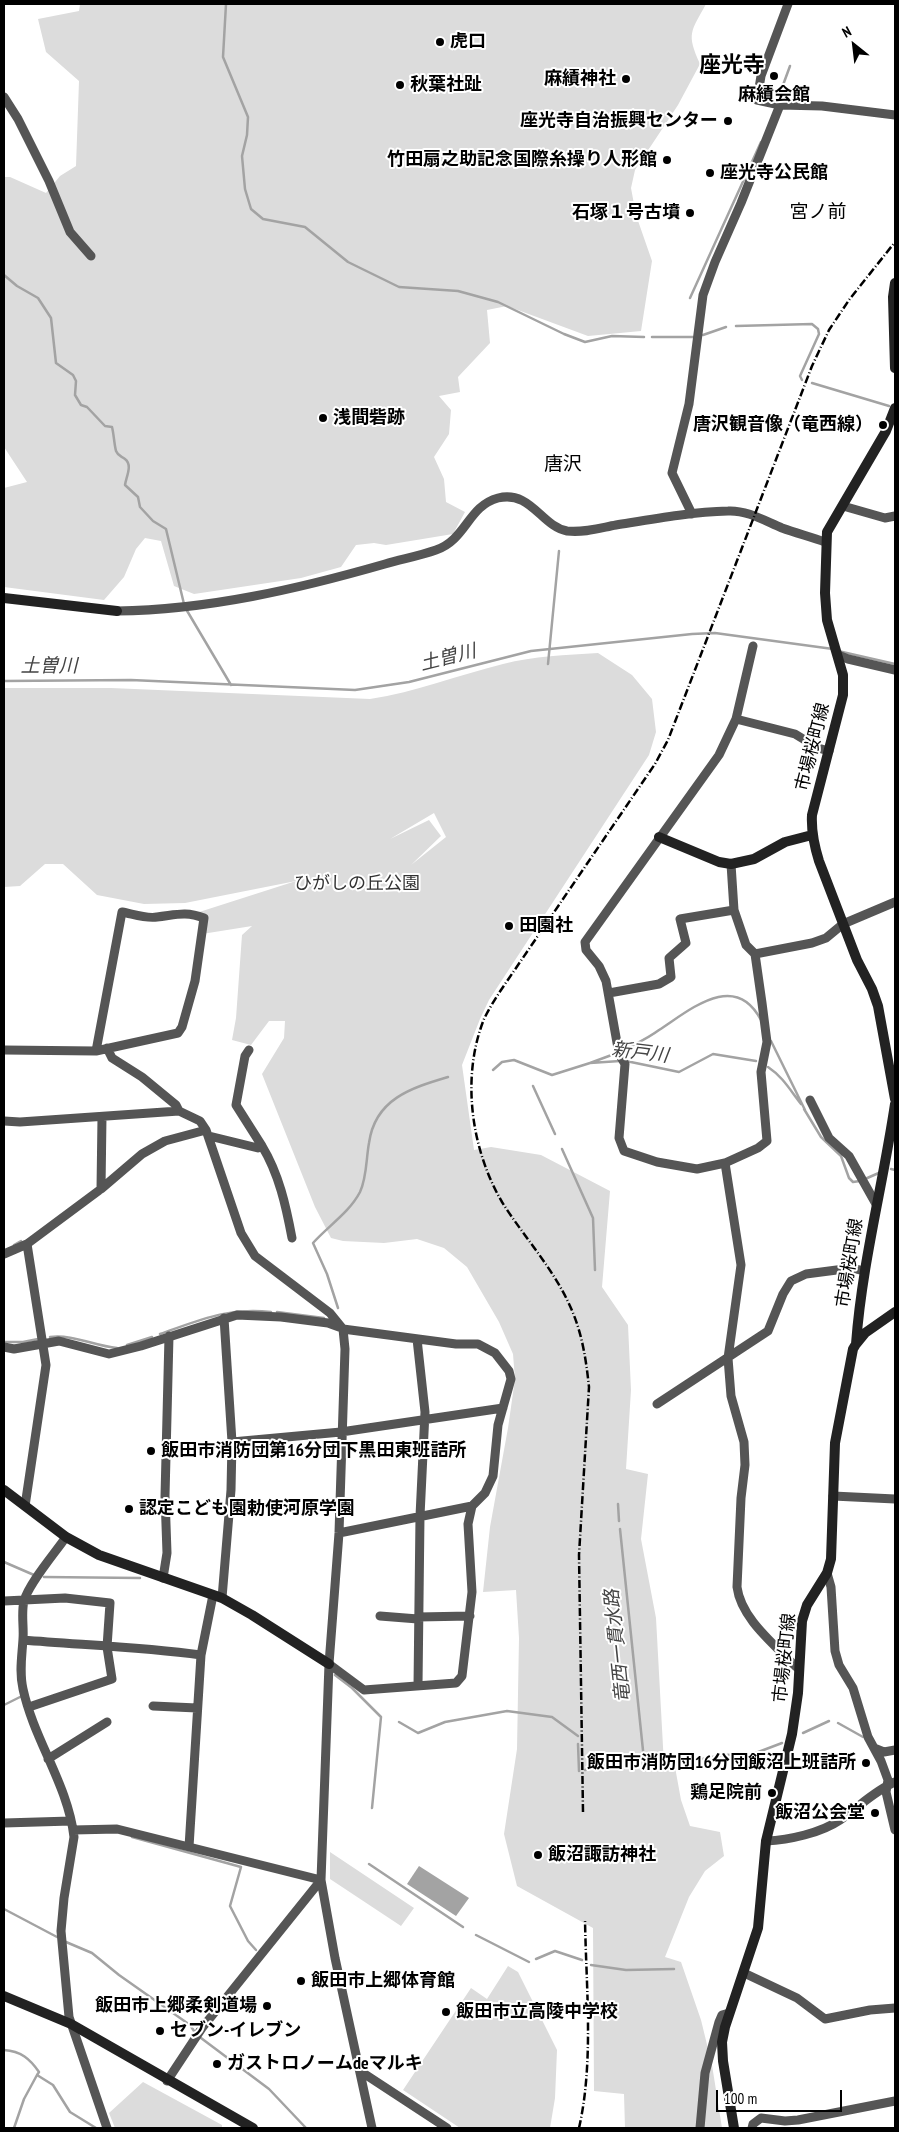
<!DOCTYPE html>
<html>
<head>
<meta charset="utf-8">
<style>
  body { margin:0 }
  #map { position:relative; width:899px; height:2132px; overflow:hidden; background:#fff; font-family:"PT Sans Narrow",sans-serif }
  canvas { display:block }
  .frame { position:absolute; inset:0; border:5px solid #000; pointer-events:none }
  .north { position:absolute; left:829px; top:20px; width:50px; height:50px; -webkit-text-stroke:4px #fff; paint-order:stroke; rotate:331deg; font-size:14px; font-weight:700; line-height:20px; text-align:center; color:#000 }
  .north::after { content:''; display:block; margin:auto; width:18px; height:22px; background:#000; clip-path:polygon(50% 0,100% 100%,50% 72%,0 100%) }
  .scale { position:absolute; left:716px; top:2090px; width:126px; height:22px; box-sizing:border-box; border:2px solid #000; border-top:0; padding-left:6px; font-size:15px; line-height:18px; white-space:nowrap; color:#000; -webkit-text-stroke:4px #fff; paint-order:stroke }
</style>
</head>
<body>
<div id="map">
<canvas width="899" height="2132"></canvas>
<div class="frame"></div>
<div class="north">N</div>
<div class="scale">100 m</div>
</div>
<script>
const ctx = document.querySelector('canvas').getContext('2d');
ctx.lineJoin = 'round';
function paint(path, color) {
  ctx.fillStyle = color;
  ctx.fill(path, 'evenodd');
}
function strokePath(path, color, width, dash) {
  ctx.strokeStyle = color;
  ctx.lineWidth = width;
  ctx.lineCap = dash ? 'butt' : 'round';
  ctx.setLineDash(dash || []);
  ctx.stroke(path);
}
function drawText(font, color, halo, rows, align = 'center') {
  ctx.font = font + ' "PT Sans Narrow","Noto Sans JP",sans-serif';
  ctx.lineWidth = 4;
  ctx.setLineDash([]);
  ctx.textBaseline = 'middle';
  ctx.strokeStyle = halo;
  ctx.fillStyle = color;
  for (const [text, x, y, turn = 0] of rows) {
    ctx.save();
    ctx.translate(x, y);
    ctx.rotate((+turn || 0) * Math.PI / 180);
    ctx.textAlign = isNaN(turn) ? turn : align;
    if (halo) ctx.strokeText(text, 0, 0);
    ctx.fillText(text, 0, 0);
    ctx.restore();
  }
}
paint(new Path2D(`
  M80,4H706C691,32 686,33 700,64L678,105L635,170L631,188L636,215L652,261L641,331L588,336L507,306L487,310L490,343L458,377L460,392L439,396L451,410L449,434L434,457L444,479L446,502L465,512L453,534L386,545L374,543L356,545L341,567L301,578L194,594L174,586L161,541L145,538L136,549L124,577L104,600L4,587V488L27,482L4,447V177H10L46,193L60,176L76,166L79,81L46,52L38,19L79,11Z
  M598,653L632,675L652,699L656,732L649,755L489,1000L480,1019L462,1065L474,1150L491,1147L541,1155L610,1191L602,1287L628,1325L631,1390L626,1469L648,1474L641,1539L656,1618L664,1765L675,1767L681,1800L690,1826L720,1832L724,1856L705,1871L689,1897L665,1957L681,1962L701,2020L712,2065L722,2128H625L624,2094L594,2091L593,1928L517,1886L504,1834L517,1749L519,1638L516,1590L483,1592L490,1527L508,1428L515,1379L513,1354L499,1322L467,1267L444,1248L417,1239L384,1243L343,1241L331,1238L315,1207L262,1074L284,1038L285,1021H269L251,1045L232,1040L236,1018L242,935L252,926L202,934L204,918L193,914L296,881L185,903L144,904L97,895L63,864H45L20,886L4,887V688H111L370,699C416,692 458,675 503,664C534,656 566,655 598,653ZM434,813L446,837L411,865L441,836L429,820L390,839Z
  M330,1852L414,1908L401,1926L330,1879Z
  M508,1966L518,1972L557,2050L555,2098L550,2128H460L403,2090L471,1988L487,1999Z
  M143,2082L222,2125V2128H115L109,2113Z`), '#dcdcdc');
paint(new Path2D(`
  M419,1866L469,1898L456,1916L407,1884Z`), '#a3a3a3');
strokePath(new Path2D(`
  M226,4L223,57L248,117L247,135L242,156L245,189L251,209L263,219L305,227L348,262L399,287L458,291L498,302L564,334L585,342L612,336L644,337
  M779,96L790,66
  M4,275L17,286L38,298L51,318L56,363L73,375L76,381L75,395L81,405L87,407L105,426L112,427C114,435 114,443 116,451C118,456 121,456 125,459C133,465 126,477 125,485L138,497L140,507L153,521L166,529L184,604
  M690,298L761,142
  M736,326L812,324L818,329L819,334L800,376L802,380
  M703,335L726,327
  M652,337H693
  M812,383L889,406
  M186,609L231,685
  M838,651L895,664
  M548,664L559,551
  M4,681L131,680L355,690L409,682L531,651L692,634L715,633L833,649
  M771,1041L805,1110
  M622,1051C635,1044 647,1039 659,1030C690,1010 735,970 761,1020
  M626,1061L679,1072L713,1054L756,1061
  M590,1063L617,1053
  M768,1067C783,1077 790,1090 801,1104
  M493,1070L502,1062L514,1060L552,1075L590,1063L620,1061
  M533,1086L555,1134
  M804,1109L821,1137L841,1156L849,1178L853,1182L860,1181
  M562,1149L593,1218L595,1270
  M891,1169L895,1170
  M865,1179L881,1172
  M14,1245L21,1241
  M338,1308L327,1274L313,1243C328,1226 349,1213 360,1192C367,1177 366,1159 369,1143C375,1099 411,1088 448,1077
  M277,1312L324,1318
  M160,1334C200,1320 228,1307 271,1312
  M50,1337C73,1334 94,1346 117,1348
  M4,1342H23L38,1339
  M127,1345L152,1337
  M618,1504L619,1521
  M620,1529L644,1760
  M4,1562L34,1575
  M44,1577L140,1578
  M335,1675L352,1688L381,1717L372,1808
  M4,1705L20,1697
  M399,1722L418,1733L445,1722L507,1711L552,1717L578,1736
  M838,1723L863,1737
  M803,1733L829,1721
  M578,1744L579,1771
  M618,1761L633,1759L665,1762
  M671,1765L723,1755L753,1754L782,1743
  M597,1767L609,1764
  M585,1770L593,1768
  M132,1837L241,1867L230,1906L248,1941L256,1950
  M369,1864L463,1927
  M4,1909L57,1937
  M476,1935L529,1962
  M66,1942L92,1953L119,1975L190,2025L194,2031
  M536,1959L555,1951L582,1960
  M591,1965L626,1970L674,1969
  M201,2038L269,2089L306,2128
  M4,2050C21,2051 30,2059 39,2072L37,2075L53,2085L70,2112L96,2128
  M14,2128L24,2099L37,2075`), '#a3a3a3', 2.5);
strokePath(new Path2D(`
  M788,4L761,76L757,100L780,105L822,106L895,115
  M4,97L18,119L49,181L70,232L91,256
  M843,506L885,518L895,516
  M692,514L672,473L689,404L703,295L715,262L741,203L780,105
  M117,611C207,610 298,589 385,564C402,559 419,556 436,550C466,540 468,506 498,498C531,490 541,526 567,531C584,533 600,528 616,525C653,519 691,512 728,511C747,510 765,521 782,528C796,533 811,537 825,542
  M838,655L848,659L895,670
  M736,719L795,734L818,748L829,751
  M731,864L734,910L746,945L755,954L762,1003L767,1042L761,1072L767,1141L758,1148L725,1163L697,1169L657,1162L624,1151L619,1138L625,1064L619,1054L606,981L599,966L586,950L585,942L719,755L736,719L753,646
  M755,954L812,943L826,938L843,924L895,902
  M609,993L659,984L671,977L669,958L686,943L680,919L734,910
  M107,1048L112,1058L142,1077L176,1105L179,1111
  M4,1050L96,1051L178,1033L182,1027L195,981L204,918C185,911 176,915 157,917C146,919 133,914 122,912L96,1051
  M810,1100L829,1138L849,1156L876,1204
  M4,1121L20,1122L179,1111L200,1121L206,1130L241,1233L255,1256L330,1313L343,1329L456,1344H478L495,1353L509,1371L511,1379L498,1425L493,1476L485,1493L472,1506L468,1524L472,1592L462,1676L456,1683L364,1690L329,1664
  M209,1136L258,1148L262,1146L236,1105L245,1056L249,1050
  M262,1146C279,1174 286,1206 292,1238
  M725,1163L741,1265L728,1358L731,1396L744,1442L745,1465L741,1498L737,1587C741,1618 773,1643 794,1665L799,1669
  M101,1189L102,1117
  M4,1254L27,1244L101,1189L142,1154L165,1141L206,1130
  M343,1329L345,1349L339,1533L329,1664L321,1880L335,1958L372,2128
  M417,1339L425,1412L420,1516L418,1686
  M4,1347L14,1349L59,1341L109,1354L141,1346L237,1315L281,1317L328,1323L339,1327
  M657,1404L768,1331L783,1294L791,1281L806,1274L852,1268L864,1271
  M232,1442L341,1432L503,1408
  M833,1496L895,1499
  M25,1506L46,1365L27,1244
  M339,1533L472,1506
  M66,1537C55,1553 29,1583 24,1601C21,1613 24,1627 23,1639C22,1656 19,1672 23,1689C34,1740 68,1785 74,1837L64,1898L61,1931L69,2017L107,2128
  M827,1573L831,1587L835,1651L839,1665L853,1688L868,1737L881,1761L888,1780L886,1792L895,1830
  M163,1578L167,1553L165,1496L169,1336
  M222,1598L231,1490L232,1442L224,1318
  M4,1601L65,1598L110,1603L107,1647L112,1679L29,1707
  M380,1616L418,1619
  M418,1617L470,1616
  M23,1640C83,1645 142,1647 201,1655
  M153,1706L197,1708
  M874,1748L884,1752L895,1750
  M48,1759L107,1722
  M4,1823L71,1821
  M73,1830L117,1829L321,1880
  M766,1841C789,1840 821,1833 840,1820C859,1807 874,1791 895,1782
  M189,1847L201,1655L213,1595
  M744,1973L797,1998L825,2019L870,2010L895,2008
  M360,2071L447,2128
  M167,2081L202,2028L321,1880
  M700,2128L705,2073L719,2022L722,2015L729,2013
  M752,2128L753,2124L761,2118L785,2121L798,2120L895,2101`), '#555', 9);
strokePath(new Path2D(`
  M895,283L893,297L895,368
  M895,408L886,431L827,532L825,593L827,620L843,675V695L812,815C811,832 814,845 819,861L857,960L872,989L878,1006L895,1099
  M4,598L117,611
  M659,837L719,862L731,864L754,859L785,842L812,835
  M856,1344L865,1333L895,1312
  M4,1490L66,1537L99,1555L222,1598L252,1615L329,1664
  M4,1996L71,2024L253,2128
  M734,2128L723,2061L722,2042L725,2027L758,1928L766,1841L792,1734L798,1693L802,1621L807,1605L827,1573L831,1559L835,1443L853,1349L856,1344C862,1263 883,1185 895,1104`), '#222', 10);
strokePath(new Path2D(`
  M583,1812L579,1555L589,1387C586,1359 582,1332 570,1306C553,1268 524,1237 502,1202C471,1149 461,1077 484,1019C489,1009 495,999 501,990L655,764L668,740L812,366L829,330L849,300L895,242
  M579,2128C594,2062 586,1987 585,1919`), '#000', 2.5, [8, 2.5, 1, 2.5]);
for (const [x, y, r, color] of [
  [440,42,5,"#000"],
  [774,76,5,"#000"],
  [626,79,5,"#000"],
  [400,85,5,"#000"],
  [728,121,5,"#000"],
  [667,160,5,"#000"],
  [710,173,5,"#000"],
  [690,213,5,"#000"],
  [323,418,5,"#000"],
  [883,425,5,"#000"],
  [509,926,5,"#000"],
  [151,1451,5,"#000"],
  [129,1509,5,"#000"],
  [866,1763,5,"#000"],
  [772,1793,5,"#000"],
  [875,1813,5,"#000"],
  [538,1855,5,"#000"],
  [301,1981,5,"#000"],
  [267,2006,5,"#000"],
  [446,2012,5,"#000"],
  [160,2031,5,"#000"],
  [217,2064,5,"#000"]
]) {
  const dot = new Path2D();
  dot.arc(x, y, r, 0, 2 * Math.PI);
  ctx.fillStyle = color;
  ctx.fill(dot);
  strokePath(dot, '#fff', 2);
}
drawText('bold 18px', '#000', '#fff', [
  ["虎口",450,42],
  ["麻績神社",616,79,"right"],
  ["秋葉社趾",410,85],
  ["麻績会館",774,95,"center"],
  ["座光寺自治振興センター",718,121,"right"],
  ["竹田扇之助記念国際糸操り人形館",657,160,"right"],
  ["座光寺公民館",720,173],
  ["石塚１号古墳",680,213,"right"],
  ["浅間砦跡",333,418],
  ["唐沢観音像（竜西線）",873,425,"right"],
  ["田園社",519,926],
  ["飯田市消防団第16分団下黒田東班詰所",161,1451],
  ["認定こども園勅使河原学園",139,1509],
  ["飯田市消防団16分団飯沼上班詰所",856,1763,"right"],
  ["鶏足院前",762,1793,"right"],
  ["飯沼公会堂",865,1813,"right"],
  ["飯沼諏訪神社",548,1855],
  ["飯田市上郷体育館",311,1981],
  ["飯田市上郷柔剣道場",257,2006,"right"],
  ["飯田市立高陵中学校",456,2012],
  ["セブン-イレブン",170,2031],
  ["ガストロノームdeマルキ",227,2064]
], 'left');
drawText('18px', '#000', '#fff', [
  ["市場桜町線",813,747,-76],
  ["市場桜町線",850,1263,-81],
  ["市場桜町線",785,1658,-84]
]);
drawText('18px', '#333', '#fff', [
  ["ひがしの丘公園",357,884]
]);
drawText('19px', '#000', '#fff', [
  ["宮ノ前",818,213],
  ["唐沢",563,465]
]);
drawText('italic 19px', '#444', '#fff', [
  ["土曽川",448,658,-14],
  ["土曽川",49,667],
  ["新戸川",640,1053,7],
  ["竜西一貫水路",618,1646,-96]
]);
drawText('bold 22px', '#000', '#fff', [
  ["座光寺",732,66]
]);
</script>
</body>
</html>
